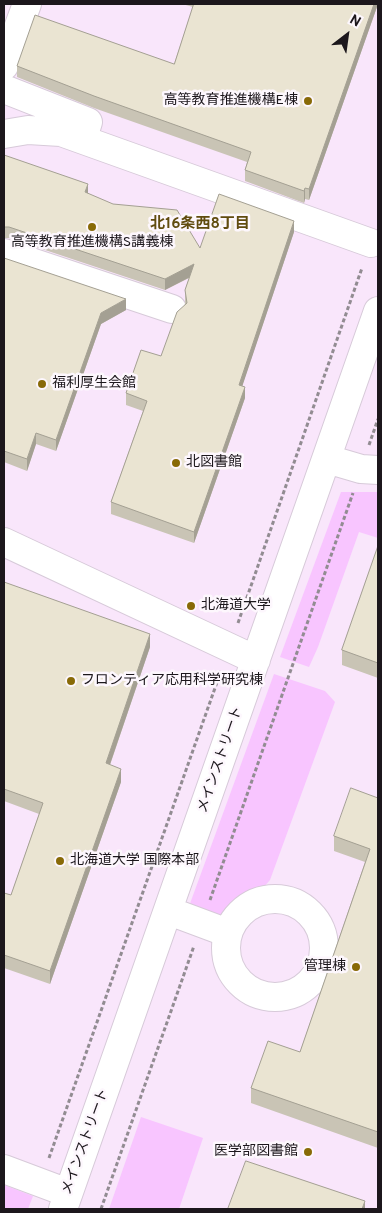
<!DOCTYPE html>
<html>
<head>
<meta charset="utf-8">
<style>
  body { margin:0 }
  #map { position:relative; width:382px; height:1213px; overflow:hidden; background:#fdf7fd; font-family:Overpass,sans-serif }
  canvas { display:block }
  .frame { position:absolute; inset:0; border:5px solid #1c171c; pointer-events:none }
  .north { position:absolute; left:322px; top:10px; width:50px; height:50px; -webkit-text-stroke:4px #fdf7fd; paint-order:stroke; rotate:30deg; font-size:14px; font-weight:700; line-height:20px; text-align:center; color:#1c171c }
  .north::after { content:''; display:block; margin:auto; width:18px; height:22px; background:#1c171c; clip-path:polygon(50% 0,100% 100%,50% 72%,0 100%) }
</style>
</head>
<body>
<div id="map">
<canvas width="382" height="1213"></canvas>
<div class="frame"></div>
<div class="north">N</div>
</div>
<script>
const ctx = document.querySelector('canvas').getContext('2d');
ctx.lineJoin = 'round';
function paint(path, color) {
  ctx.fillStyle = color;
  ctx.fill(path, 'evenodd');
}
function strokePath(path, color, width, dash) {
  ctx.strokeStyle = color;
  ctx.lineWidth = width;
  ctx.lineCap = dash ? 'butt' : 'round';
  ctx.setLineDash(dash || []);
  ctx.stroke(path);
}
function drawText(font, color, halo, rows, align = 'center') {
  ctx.font = font + ' Overpass,"Noto Sans JP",sans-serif';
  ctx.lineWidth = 5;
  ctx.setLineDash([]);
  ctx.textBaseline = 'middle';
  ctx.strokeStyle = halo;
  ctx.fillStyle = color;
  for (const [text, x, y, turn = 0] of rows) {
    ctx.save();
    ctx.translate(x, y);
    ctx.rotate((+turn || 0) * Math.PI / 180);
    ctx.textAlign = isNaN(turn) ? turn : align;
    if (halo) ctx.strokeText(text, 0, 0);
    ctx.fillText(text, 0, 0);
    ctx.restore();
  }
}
paint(new Path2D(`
  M4,4H378V1209H4Z`), '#f9e6fb');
paint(new Path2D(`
  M341,492H378V538L359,532L318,647L309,667L280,657Z
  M274,674L325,691L335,702L270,880L247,906L219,918L188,909Z
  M141,1117L203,1138L179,1209H109Z
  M4,1185L33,1196L28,1209H4Z`), '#f8c5ff');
const minor = new Path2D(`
  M4,66L27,4
  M4,89L88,122L84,135
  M4,134L28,130L61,132L371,243
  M4,253L172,309
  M327,459L361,469L378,470
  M4,542L256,660
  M226 948a49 49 0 1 1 98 0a49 49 0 1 1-98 0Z
  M169,911L228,933
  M4,1169L68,1193
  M63,1209L378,311`);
strokePath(minor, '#d7cad9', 30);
strokePath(new Path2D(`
  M369,445L378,419
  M238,623L362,268
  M210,900L353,493
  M49,1158L221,671
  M101,1209L194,946`), '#928c92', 3, [4, 2.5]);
strokePath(minor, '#fff', 28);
paint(new Path2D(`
  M182,4H378L309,200L305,199L304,203L245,181V170L247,162L94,108L17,77V66L174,64L193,7Z
  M4,155L88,194L200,248L294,232L242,386L245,398L194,543L111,514V502L143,411L126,405V393L161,356L185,304V290L189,278L165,290L9,238H4Z
  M4,258L126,310L101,324L56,451L36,444L27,471L4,462Z
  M378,546V678L342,665V650Z
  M4,582L150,647L110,765L121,782L50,984L4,968V893L11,895L39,814L4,801Z
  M378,798V1148L251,1103V1088L300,1052L365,862L334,851V836Z`), '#c9c4b5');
paint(new Path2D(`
  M374,4H378L309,200V189Z
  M88,184V195L85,192Z
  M305,188V199L304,203V191Z
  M294,221V232L239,396V385Z
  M194,264V275L165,290V279Z
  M126,299V310L101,324L56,451V440L101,313Z
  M245,387V398L194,543V532Z
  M36,433V444L27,471V459Z
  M150,634V647L106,776V763Z
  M121,769V782L50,984V971Z
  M365,1201V1209H362Z`), '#a4a093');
const building = new Path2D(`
  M194,4H374L309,189L305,188L304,191L245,170L251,152L94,96L17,66L35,15L174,64Z
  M4,155L88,184L85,192L113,204L177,210L200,248L219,194L294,221L239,385L245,387L194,532L111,502L147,401L126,393L141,350L161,356L177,312L187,303L185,290L194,264L165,279L9,227H4Z
  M4,258L126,299L101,313L56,440L36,433L27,459L4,451Z
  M378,546V663L342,650Z
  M4,582L150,634L106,763L121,769L50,971L4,955V893L11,895L43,803L4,789Z
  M351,788L378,798V1132L251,1088L268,1041L300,1052L370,849L334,836Z
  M246,1161L365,1201L362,1209H228Z`);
paint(building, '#eae4d2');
strokePath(building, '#a4a093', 1);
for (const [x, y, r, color] of [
  [308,101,5,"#886a07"],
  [92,227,5,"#886a07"],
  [42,384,5,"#886a07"],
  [176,463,5,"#886a07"],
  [191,606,5,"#886a07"],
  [71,681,5,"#886a07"],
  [60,861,5,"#886a07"],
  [356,967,5,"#886a07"],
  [308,1152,5,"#886a07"]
]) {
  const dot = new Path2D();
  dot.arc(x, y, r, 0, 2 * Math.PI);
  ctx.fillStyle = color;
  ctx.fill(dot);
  strokePath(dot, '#fdf7fd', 2);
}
drawText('14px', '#1c171c', '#fdf7fd', [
  ["高等教育推進機構E棟",298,101,"right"],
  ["高等教育推進機構S講義棟",92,243,"center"],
  ["福利厚生会館",52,384],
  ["北図書館",186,463],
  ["北海道大学",201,606],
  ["フロンティア応用科学研究棟",81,681],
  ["北海道大学 国際本部",70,861],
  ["管理棟",346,967,"right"],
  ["医学部図書館",298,1152,"right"]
], 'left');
drawText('14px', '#1c171c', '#fdf7fd', [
  ["メインストリート",221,760,-71],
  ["メインストリート",86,1142,-70]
]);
drawText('bold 15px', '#614c0f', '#fdf7fd', [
  ["北16条西8丁目",200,225]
]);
</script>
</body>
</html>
